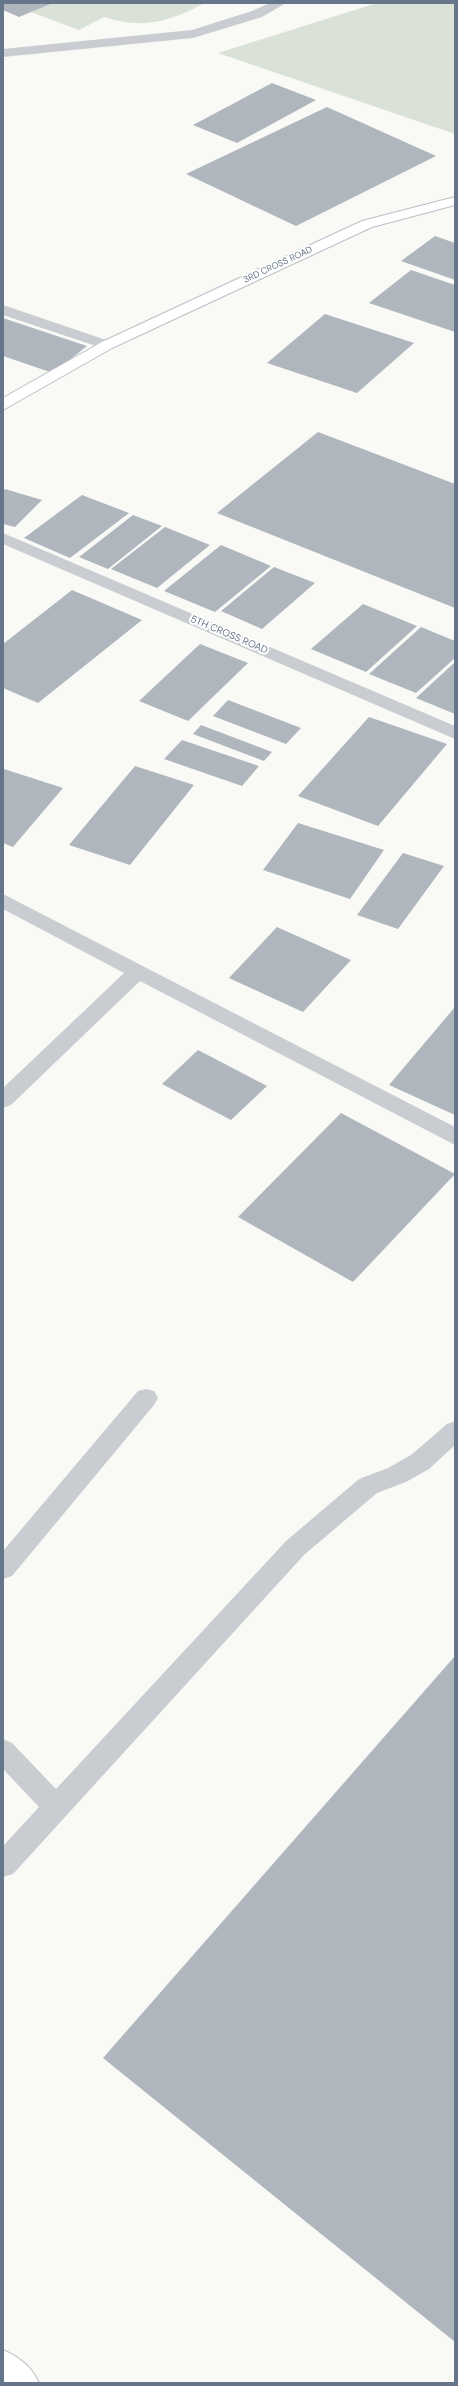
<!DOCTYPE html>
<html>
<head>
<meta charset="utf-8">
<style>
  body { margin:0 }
  #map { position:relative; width:458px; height:2386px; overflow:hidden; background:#f9f9f6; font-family:"DM Sans",sans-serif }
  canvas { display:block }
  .frame { position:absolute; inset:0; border:4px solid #66768a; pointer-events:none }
</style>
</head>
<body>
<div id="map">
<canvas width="458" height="2386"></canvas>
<div class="frame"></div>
</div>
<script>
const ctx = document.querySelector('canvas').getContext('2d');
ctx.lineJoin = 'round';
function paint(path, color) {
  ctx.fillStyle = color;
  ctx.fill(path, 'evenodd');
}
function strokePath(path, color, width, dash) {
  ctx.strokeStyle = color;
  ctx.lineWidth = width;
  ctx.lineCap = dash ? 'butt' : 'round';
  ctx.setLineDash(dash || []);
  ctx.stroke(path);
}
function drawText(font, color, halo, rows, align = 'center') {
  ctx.font = font + ' "DM Sans",sans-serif';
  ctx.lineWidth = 4;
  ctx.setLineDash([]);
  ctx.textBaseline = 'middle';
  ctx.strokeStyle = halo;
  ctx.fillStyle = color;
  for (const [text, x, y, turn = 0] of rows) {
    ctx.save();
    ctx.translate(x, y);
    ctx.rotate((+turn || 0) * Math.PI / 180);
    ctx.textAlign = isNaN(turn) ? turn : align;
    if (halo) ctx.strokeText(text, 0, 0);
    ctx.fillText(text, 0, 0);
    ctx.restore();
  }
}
paint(new Path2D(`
  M53,3H205C170,21 144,30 104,17L79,30L31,12Z
  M377,3H455V134L218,53Z`), '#dae1d7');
paint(new Path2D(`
  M3,3H53L19,17L3,10Z
  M272,83L316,100L237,143L193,125Z
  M327,107L436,156L296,226L186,174Z
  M435,236L455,243V280L401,261Z
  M411,270L455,285V332L369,303Z
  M325,314L414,343L357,393L267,363Z
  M3,318L87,346L53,373L3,356Z
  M318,432L455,484V608L217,513Z
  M5,489L42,500L15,527L3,524V491Z
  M82,495L129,513L70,558L24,538Z
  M133,515L162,526L108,569L79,557Z
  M165,527L210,545L157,588L111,569Z
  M221,545L271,566L215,612L164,591Z
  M274,567L315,583L262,629L221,611Z
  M72,590L142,620L38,703L3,688V644Z
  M363,604L417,626L366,672L311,649Z
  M421,627L455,641V658L416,693L369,674Z
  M200,644L248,663L188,721L139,701Z
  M455,662V714L416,698Z
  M228,700L301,728L286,744L213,716Z
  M369,717L447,744L378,826L298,796Z
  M201,725L272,752L264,761L193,734Z
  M182,740L259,766L242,786L164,759Z
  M135,766L194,785L130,865L69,845Z
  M4,769L63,788L13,847L3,843Z
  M298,823L384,850L350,899L263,870Z
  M403,853L444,866L398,929L357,915Z
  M277,927L351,960L303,1012L229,978Z
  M455,1007V1115L389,1085Z
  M198,1050L267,1086L231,1120L162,1084Z
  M341,1113L455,1174L353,1282L238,1217Z
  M455,1656V2342L103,2058Z`), '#afb6be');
const secondary = new Path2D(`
  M455,197V205L372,227L112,348L3,410V398L102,342L362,221Z
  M3,2350C19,2357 32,2367 39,2383H3Z`);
strokePath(secondary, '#bbbfc5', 2);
paint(new Path2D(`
  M146,1389L154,1391L158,1398L154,1405L12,1576L3,1579V1551L138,1391Z
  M455,1421V1445L429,1469L406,1482L377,1493L304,1555L13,1874L3,1877V1846L39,1807L3,1769V1739L12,1743L56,1789L286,1541L359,1479L388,1468L411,1455L447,1424Z`), '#c9ccd0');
paint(new Path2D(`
  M270,3H286L262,17L193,38L3,57V49L192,30L252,11Z
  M3,305L112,342L115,345L112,348H102L3,315Z
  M3,533L455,726V739L3,544Z
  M3,894L455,1127V1145L140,981L11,1105L3,1108V1088L124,973L3,909Z`), '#c9ccd0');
paint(secondary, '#fff');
drawText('9px', '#66768a', '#fff', [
  ["3RD CROSS ROAD",278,265,-25]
]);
drawText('10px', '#66768a', '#fff', [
  ["5TH CROSS ROAD",229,635,23]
]);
</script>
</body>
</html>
